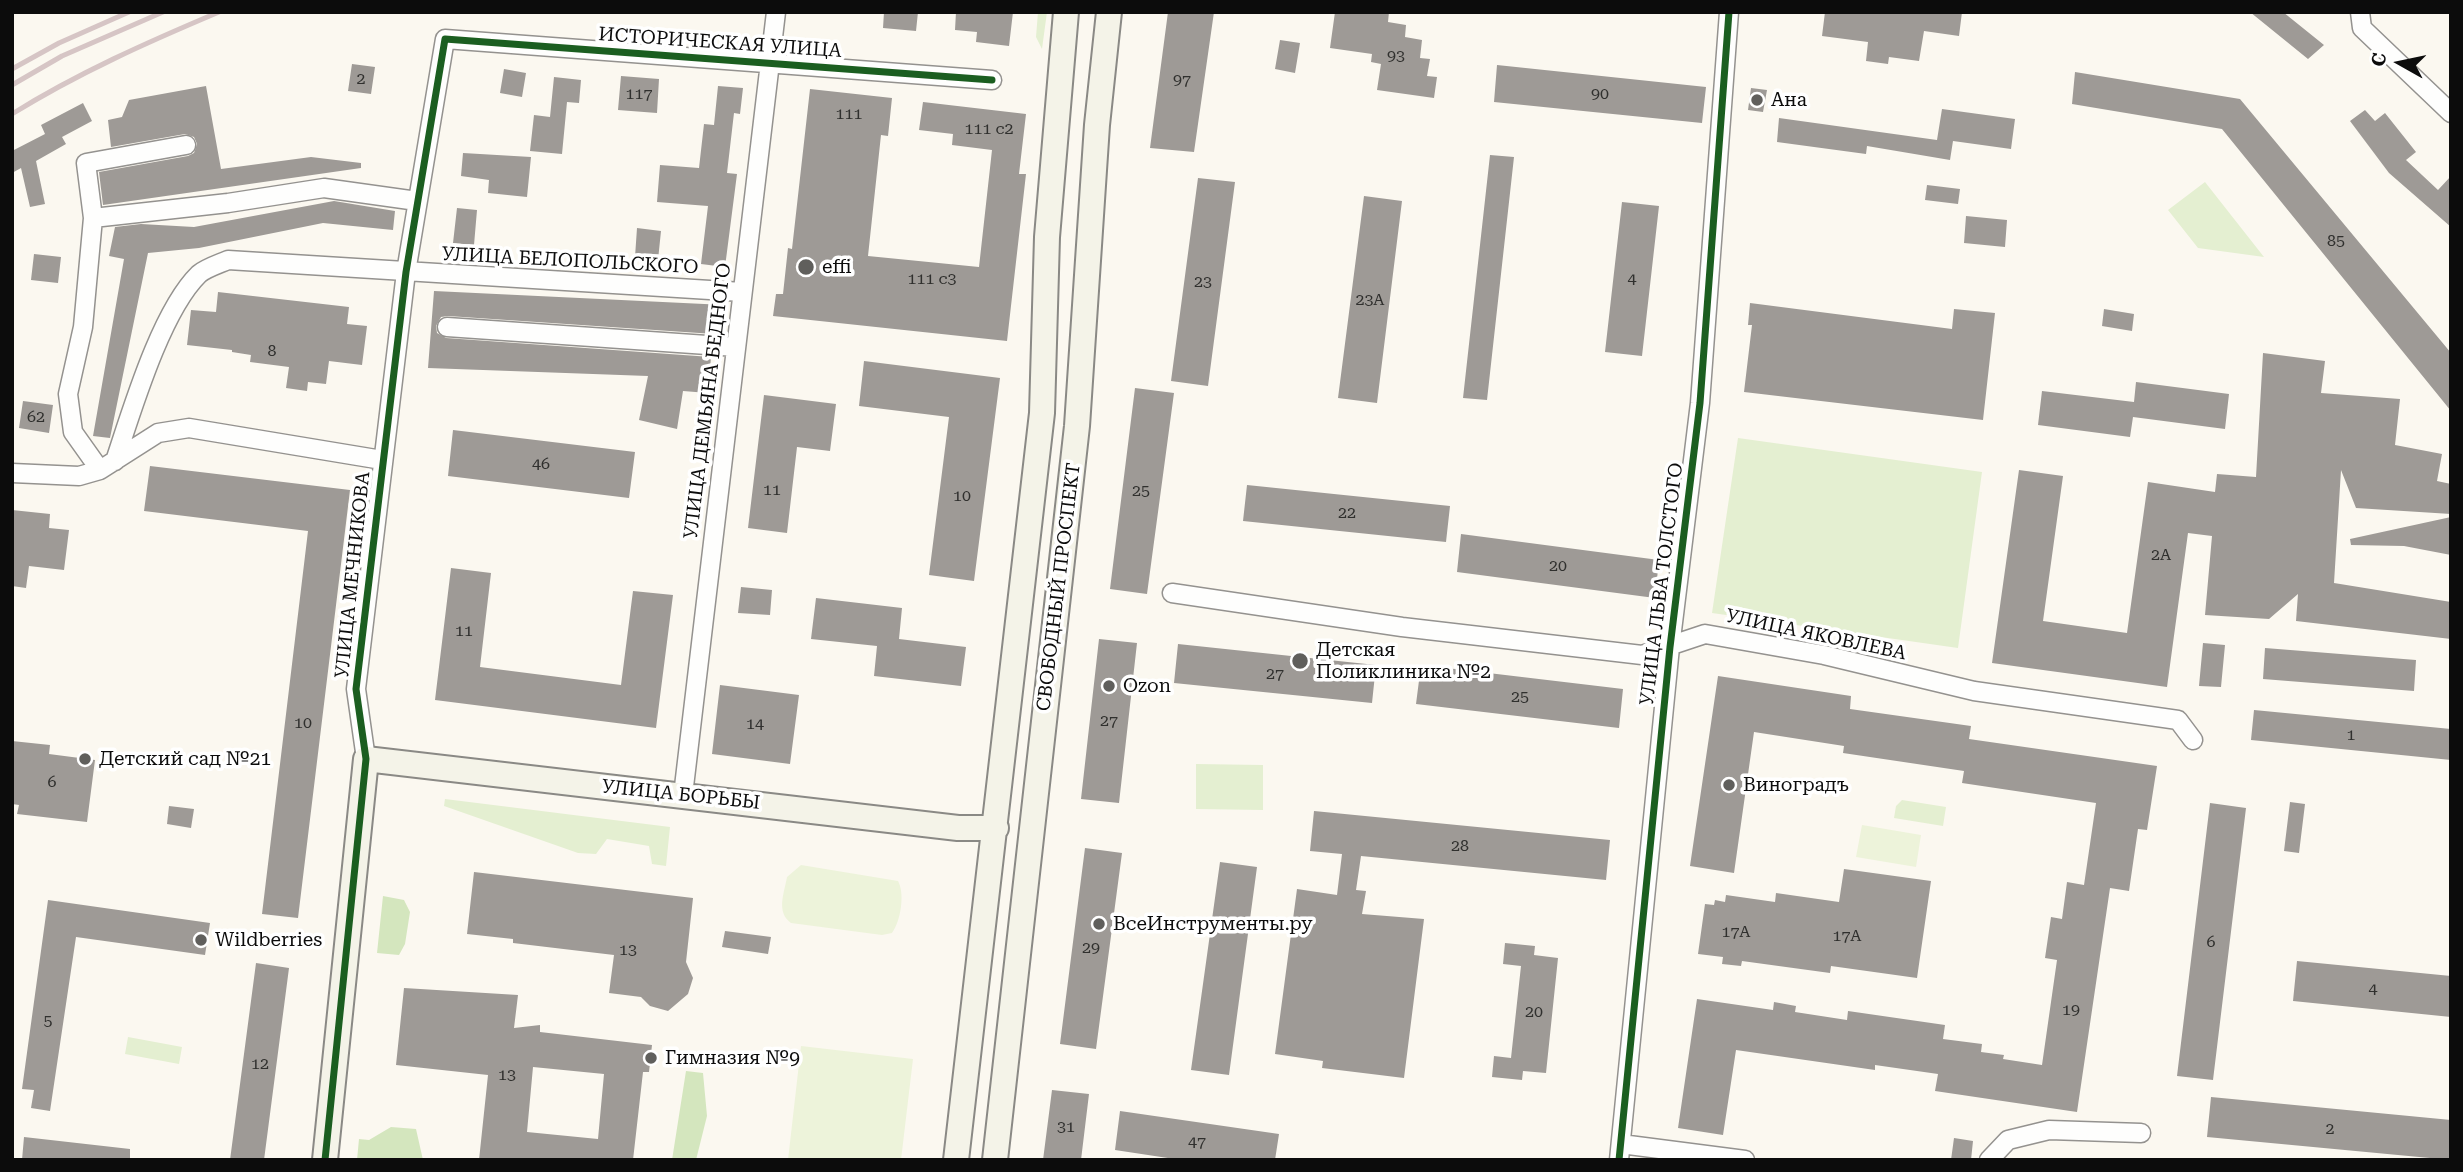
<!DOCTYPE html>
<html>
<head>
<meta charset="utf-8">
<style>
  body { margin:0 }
  #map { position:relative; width:2463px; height:1172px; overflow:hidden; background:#fbf8f0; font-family:"Roboto Serif",serif }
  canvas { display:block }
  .frame { position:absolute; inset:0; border:14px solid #0c0c0c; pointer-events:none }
  .north { position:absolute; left:2365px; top:28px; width:70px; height:70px; -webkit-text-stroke:5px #fff; paint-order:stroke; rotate:279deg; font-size:19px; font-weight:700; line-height:28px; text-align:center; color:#0c0c0c }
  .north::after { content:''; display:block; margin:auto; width:24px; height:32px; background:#0c0c0c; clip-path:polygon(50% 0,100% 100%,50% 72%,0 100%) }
</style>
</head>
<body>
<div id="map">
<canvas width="2463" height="1172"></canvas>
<div class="frame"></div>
<div class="north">С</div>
</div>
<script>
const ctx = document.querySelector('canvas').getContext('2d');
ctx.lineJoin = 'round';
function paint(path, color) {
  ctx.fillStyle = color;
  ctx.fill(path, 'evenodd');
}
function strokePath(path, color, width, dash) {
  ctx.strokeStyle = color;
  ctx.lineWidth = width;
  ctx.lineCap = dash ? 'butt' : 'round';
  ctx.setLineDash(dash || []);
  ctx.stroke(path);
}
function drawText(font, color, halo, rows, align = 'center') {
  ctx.font = font + ' "Roboto Serif",serif';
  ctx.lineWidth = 7;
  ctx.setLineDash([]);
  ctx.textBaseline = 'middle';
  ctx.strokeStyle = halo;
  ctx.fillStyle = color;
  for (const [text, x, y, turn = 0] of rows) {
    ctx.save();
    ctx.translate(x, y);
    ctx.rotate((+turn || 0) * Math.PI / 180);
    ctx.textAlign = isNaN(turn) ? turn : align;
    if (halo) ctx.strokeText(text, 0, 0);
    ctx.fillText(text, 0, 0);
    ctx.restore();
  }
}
paint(new Path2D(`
  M1038,12H1047L1042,49L1036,37Z
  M2205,182L2264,257L2198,248L2168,210Z
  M1738,438L1982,472L1958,648L1712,613Z
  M1196,764L1263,765V810L1196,809Z
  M445,799L670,827L666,866L652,864L649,846L607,839L596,854L578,853L444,806Z
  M1902,800L1946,807L1943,826L1894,818L1896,806Z
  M128,1037L182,1047L179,1064L125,1054Z`), '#e4efd1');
paint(new Path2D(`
  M383,896L404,900L410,912L405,944L399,955L377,953Z
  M686,1071L703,1073L707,1116L696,1160H672Z
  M391,1127L416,1129L423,1160H357L359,1139L369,1140Z`), '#d4e6be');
paint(new Path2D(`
  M1862,825L1921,835L1916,867L1856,857Z
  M801,865L898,881C905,893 901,921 892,933L882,935L791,923C776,912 784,894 787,877Z
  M801,1046L913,1059L901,1160H788Z`), '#edf3da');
paint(new Path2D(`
  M884,12H918L916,31L883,28Z
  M956,12H1013L1009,46L976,42L977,32L955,30Z
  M1168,12H1214L1194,152L1150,148Z
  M1335,12H1389L1388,22L1406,25L1405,37L1422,40L1420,58L1430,59L1427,76L1437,77L1434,98L1377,90L1381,64L1371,62L1372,54L1330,48Z
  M1825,12H1962L1959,36L1924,31L1919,61L1889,57L1888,64L1866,61L1868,42L1822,36Z
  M2250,12H2283L2324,45L2308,59Z
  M1280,40L1300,43L1295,73L1275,69Z
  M352,64L375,67L371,94L348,91Z
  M1497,65L1706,87L1702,123L1494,102Z
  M504,69L526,73L522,97L500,93Z
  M2075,72L2240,99L2451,353V411L2222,129L2072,104Z
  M621,76L659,79L657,113L618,110Z
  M554,77L581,80L579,103L567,102L562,154L530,151L534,115L550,117Z
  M206,86L221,169L311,157L361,163V168L103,205L99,172L188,156L194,153L197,144L194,137L185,134L111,147L108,120L122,117L129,100Z
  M718,86L743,88L740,114L734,113L727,173L737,174L725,267L701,264L708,206L657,202L660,165L699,168L704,124L714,125Z
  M1751,88L1767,90L1763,112L1748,110Z
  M810,89L892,98L888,136L881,135L868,256L979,267L992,150L952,145L953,134L919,130L923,102L1026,114L1019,174H1026L1007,341L773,316L776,294H783L788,248L792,249Z
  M83,103L92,121L62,137L66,144L36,161L45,204L30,207L21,168L12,173V151L45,134L41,125Z
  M1942,109L2015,119L2011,149L1953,141L1950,160L1867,146L1866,154L1777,142L1779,118L1937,140Z
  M2365,110L2375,121L2385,113L2416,152L2406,160L2438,190L2451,176V227L2389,173L2350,121Z
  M463,153L531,157L527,197L488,193L489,180L461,176Z
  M1490,155L1514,157L1487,400L1463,398Z
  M1198,178L1235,182L1208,386L1171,381Z
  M1927,185L1960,189L1958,204L1925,200Z
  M1364,196L1402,201L1377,403L1338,398Z
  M334,201L395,211L393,230L323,223L199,248L148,253L110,438L93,436L124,259L109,256L115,227L141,224L194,227Z
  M1622,202L1659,206L1642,356L1605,352Z
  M457,208L477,210L474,245L453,243Z
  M1966,216L2007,220L2005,247L1964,243Z
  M637,228L661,231L658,260L635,257Z
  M34,254L61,257L58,283L31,280Z
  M434,291L725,305L724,328H714V334L448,316L441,317L436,326L437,333L446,338L711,357L708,393L683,391L677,429L639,420L648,376L428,368Z
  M218,292L349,307L347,324L367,326L362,365L329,361L326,384L308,382L307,391L286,388L289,367L250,362L251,355L232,352V350L187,345L191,310L216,312Z
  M1750,303L1952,329L1954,309L1995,313L1983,420L1744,392L1752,325H1748Z
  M2104,309L2134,314L2132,331L2102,326Z
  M2263,353L2325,361L2321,393L2400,399L2395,445L2442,454L2437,481L2451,484V514L2356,508L2341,470L2334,583L2451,602V639L2296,621L2298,594L2269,619L2205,615L2212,536L2188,533L2167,687L1992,663L2019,470L2063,476L2043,621L2127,633L2148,482L2215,492L2217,474L2256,477Z
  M864,361L1000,378L974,581L929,575L949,417L859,406Z
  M2136,382L2229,394L2225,429L2133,417L2130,437L2038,425L2042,391L2134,402Z
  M1135,388L1174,393L1147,594L1110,589Z
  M764,395L836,404L830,451L797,447L787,533L748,528Z
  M23,401L53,405L49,433L19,428Z
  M453,430L635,452L629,498L448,476Z
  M150,466L350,490L298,918L262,914L308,531L144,511Z
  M1247,485L1450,506L1446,542L1243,521Z
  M12,510L50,514L49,528L69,530L64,570L29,566L26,588L12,586Z
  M2451,517V555L2404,546L2351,545L2350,539Z
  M1461,534L1659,560L1655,598L1457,572Z
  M451,568L491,573L480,667L621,685L633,591L673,595L656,728L435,700Z
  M741,587L772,590L770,615L738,613Z
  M816,598L902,608L899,639L966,647L961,686L874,676L877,646L811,639Z
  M1099,639L1137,643L1119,803L1081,799Z
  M2203,643L2225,645L2221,687L2199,686Z
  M1178,644L1376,665L1372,703L1174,683Z
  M2265,648L2416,660L2414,691L2263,679Z
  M1421,665L1623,689L1619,728L1416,704Z
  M1718,676L1851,696L1850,709L1971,726L1969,739L2157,766L2147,830L2138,829L2129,891L2110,888L2077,1112L1935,1091L1938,1074L1875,1065V1070L1736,1050L1723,1135L1678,1128L1697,999L1773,1010L1774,1002L1796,1006L1795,1012L1847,1020L1848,1011L1945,1025L1943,1039L1982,1044L1981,1052L2004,1055L2003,1059L2042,1065L2057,960L2045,958L2051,917L2062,919L2067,882L2084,885L2096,803L1962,783L1964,771L1843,753L1844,746L1754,732L1734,873L1690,866Z
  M720,685L799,695L790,764L712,754Z
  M2254,710L2451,729V760L2251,740Z
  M12,741L50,745L49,754L95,760L87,822L17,814L19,805L12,804Z
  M2290,802L2305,804L2299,853L2284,851Z
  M2210,803L2246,808L2213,1080L2177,1076Z
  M169,806L194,809L191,828L167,824Z
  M1314,811L1610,840L1606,880L1361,856L1356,890L1366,891L1362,914L1424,919L1404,1078L1322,1068L1323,1061L1275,1054L1297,889L1337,895L1342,854L1310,851Z
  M1085,848L1122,853L1096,1049L1060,1044Z
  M1220,862L1257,867L1229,1075L1191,1070Z
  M1844,869L1931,881L1917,978L1831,966L1830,973L1742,961L1741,966L1722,964L1723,957L1698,954L1705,904L1714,905L1715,900L1725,902L1726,895L1775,902L1776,893L1839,902Z
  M474,872L693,898L686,962L693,978L688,994L668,1011L650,1006L641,997L609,993L614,955L513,943V939L467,934Z
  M48,900L210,923L205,955L76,937L50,1111L31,1108L34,1090L22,1089Z
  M725,931L771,937L768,954L722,947Z
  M1505,943L1535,946L1534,955L1558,958L1546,1073L1523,1071L1522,1080L1492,1077L1494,1056L1511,1058L1521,966L1503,964Z
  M2297,961L2451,976V1017L2293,1001Z
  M256,963L289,968L264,1160H230Z
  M404,988L518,995L514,1028L540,1025V1032L652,1045L649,1072H643L633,1160H479L488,1075L396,1065ZM533,1067L604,1074L598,1139L527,1132Z
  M1052,1090L1089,1094L1081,1160H1043Z
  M2211,1097L2451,1120V1160L2207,1137Z
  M1120,1111L1279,1134L1275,1160H1181L1115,1150Z
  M24,1137L130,1149V1160H22Z
  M1954,1138L1973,1141L1971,1160H1951Z`), '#9e9a96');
const street = new Path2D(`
  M2360,12L2362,28L2451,113
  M186,145L86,163L93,218L228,203L324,188L417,201
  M93,218L83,327L68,394L73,432L100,470
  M447,327L736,347
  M115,461C132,410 161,311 199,274C206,268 219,264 228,260L742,292
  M12,473L79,476L100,470L158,433L189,428L382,460
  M1172,593L1402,627L1642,655L1705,634L1824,655L1974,691L2178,720L2193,740
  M366,759L356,689L406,272L445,39L992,80
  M683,795L776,12
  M1621,1144L1745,1160
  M1619,1160L1670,647L1700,403L1729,12
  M1989,1160L2008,1140L2049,1130L2141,1133`);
const secondary = new Path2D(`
  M325,1160L366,759L958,828H996
  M956,1160L1042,413L1047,237L1066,12
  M995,1160L1077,426L1097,125L1109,12`);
strokePath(street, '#94928f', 21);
strokePath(secondary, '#8a8985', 28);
strokePath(street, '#fefefd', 18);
strokePath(secondary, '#f4f3e8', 24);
strokePath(new Path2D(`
  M12,69L59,43L129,12
  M12,85L62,56L163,12
  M12,114C78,73 148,42 219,12`), '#d6c5c5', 5);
strokePath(new Path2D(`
  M325,1160L366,759L356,689L406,272L445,39L992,80
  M1619,1160L1670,647L1700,403L1729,12`), '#1b5e20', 7);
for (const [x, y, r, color] of [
  [1757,100,7,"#605f5c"],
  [806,267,9,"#605f5c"],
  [1300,661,9,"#605f5c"],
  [1109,686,7,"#605f5c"],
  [85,759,7,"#605f5c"],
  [1729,785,7,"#605f5c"],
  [1099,924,7,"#605f5c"],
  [201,940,7,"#605f5c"],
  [651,1058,7,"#605f5c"]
]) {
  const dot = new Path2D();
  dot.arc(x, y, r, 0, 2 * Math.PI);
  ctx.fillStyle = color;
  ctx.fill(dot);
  strokePath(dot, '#fff', 2.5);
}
drawText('16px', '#30302e', null, [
  ["93",1396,56],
  ["2",361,79],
  ["97",1182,80],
  ["117",639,94],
  ["90",1600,94],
  ["111",849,114],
  ["111 с2",989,129],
  ["85",2336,241],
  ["111 с3",932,279],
  ["4",1632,279],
  ["23",1203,282],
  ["23А",1370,300],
  ["8",272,351],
  ["62",36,417],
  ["46",541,464],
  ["11",772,490],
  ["25",1141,491],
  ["10",962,496],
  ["22",1347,513],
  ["2А",2161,555],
  ["20",1558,566],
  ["11",464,631],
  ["27",1275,674],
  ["25",1520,697],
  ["27",1109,721],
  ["10",303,723],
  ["14",755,724],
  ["1",2351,735],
  ["6",52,782],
  ["28",1460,846],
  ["17А",1736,932],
  ["17А",1847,936],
  ["6",2211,942],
  ["29",1091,948],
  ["13",628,950],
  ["4",2373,989],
  ["19",2071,1010],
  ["20",1534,1012],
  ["5",48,1021],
  ["12",260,1064],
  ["13",507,1075],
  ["31",1066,1127],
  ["2",2330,1129],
  ["47",1197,1142]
]);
drawText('19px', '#0c0c0c', '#fff', [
  ["ИСТОРИЧЕСКАЯ УЛИЦА",720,43,4],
  ["УЛИЦА БЕЛОПОЛЬСКОГО",570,261,3],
  ["УЛИЦА ДЕМЬЯНА БЕДНОГО",708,401,-83],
  ["УЛИЦА МЕЧНИКОВА",353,575,-84],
  ["УЛИЦА ЛЬВА ТОЛСТОГО",1662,584,-83],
  ["СВОБОДНЫЙ ПРОСПЕКТ",1059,587,-83],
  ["УЛИЦА ЯКОВЛЕВА",1816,635,12],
  ["УЛИЦА БОРЬБЫ",681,795,6]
]);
drawText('19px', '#0c0c0c', '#fff', [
  ["Ана",1771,100],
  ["effi",822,267],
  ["Детская",1316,650],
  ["Поликлиника №2",1316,672],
  ["Ozon",1123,686],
  ["Детский сад №21",99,759],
  ["Виноградъ",1743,785],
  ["ВсеИнструменты.ру",1113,924],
  ["Wildberries",215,940],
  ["Гимназия №9",665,1058]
], 'left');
</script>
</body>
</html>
